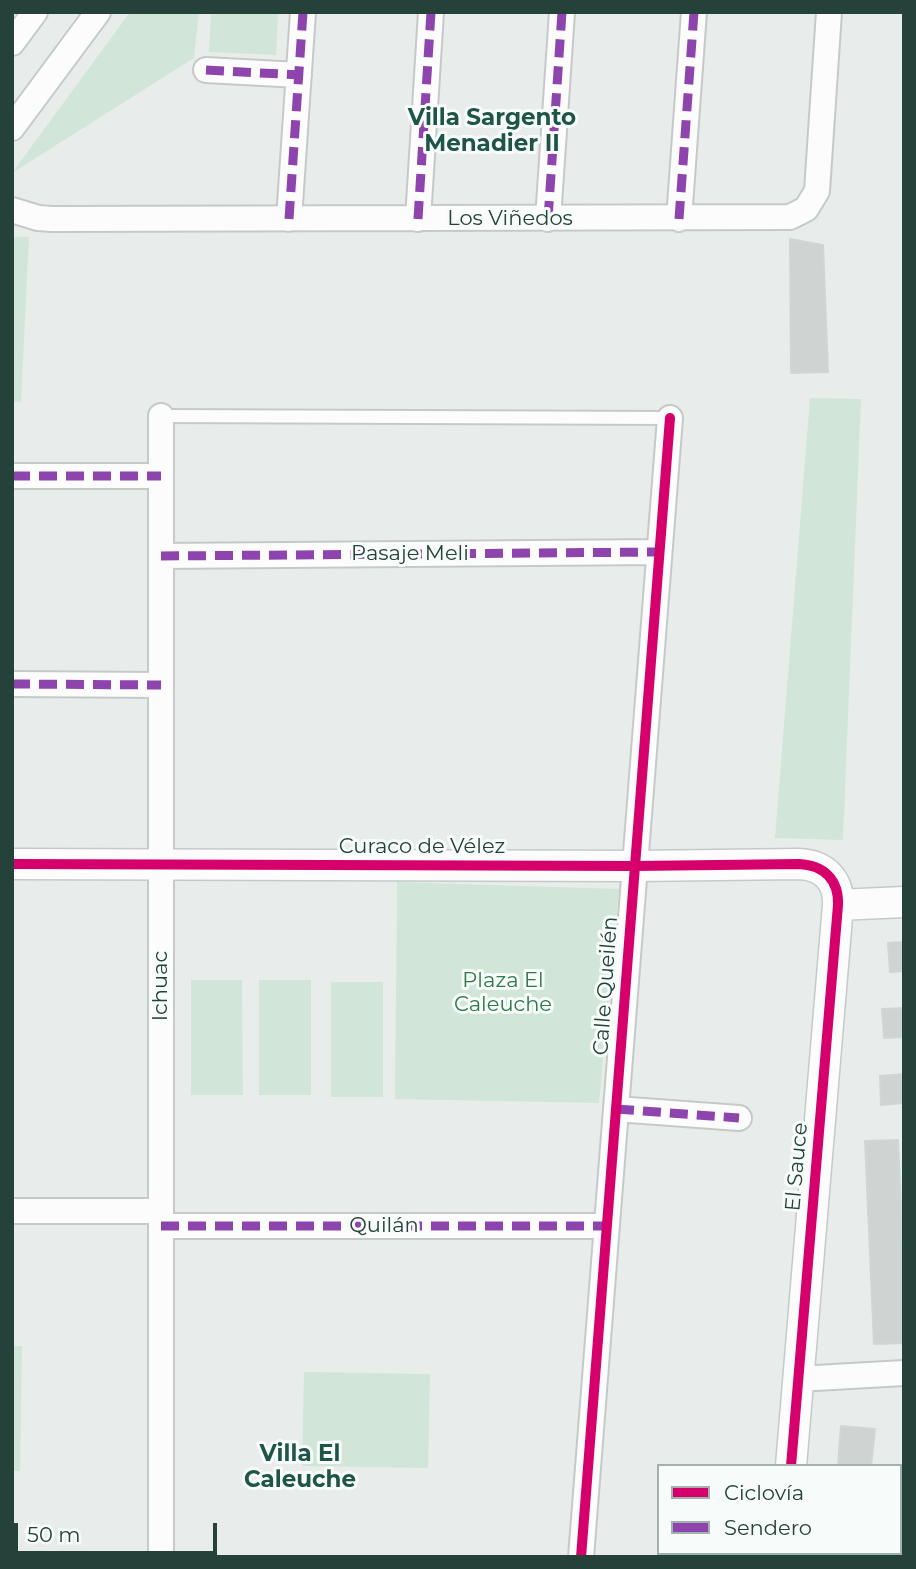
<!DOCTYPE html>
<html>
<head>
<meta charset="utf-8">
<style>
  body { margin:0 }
  #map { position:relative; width:916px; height:1569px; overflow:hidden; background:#e8edeb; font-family:Montserrat,sans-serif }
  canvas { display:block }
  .frame { position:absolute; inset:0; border:14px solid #24423a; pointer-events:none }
  .legend { position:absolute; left:657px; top:1464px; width:245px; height:91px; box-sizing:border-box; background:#f7fbf9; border:2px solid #a3b1ad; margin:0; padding:9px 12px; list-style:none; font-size:21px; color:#24423a }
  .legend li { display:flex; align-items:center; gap:14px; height:35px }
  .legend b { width:35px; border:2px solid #a3b1ad }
  .scale { position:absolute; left:14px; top:1523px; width:203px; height:32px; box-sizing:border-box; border:4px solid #24423a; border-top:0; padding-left:9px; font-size:21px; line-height:24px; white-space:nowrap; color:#24423a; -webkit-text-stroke:5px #f7fbf9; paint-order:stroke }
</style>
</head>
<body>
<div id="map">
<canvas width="916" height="1569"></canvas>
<div class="frame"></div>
<ul class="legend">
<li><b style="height:9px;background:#d6006c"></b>Ciclovía</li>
<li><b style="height:9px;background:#8e44ad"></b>Sendero</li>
</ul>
<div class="scale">50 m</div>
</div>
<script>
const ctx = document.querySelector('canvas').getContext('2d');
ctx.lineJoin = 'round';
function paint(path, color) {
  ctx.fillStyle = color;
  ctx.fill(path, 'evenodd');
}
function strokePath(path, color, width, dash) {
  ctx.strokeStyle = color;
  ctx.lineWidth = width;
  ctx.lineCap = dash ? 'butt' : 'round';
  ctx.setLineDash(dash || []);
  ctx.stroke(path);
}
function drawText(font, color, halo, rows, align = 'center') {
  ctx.font = font + ' Montserrat,sans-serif';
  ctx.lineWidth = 6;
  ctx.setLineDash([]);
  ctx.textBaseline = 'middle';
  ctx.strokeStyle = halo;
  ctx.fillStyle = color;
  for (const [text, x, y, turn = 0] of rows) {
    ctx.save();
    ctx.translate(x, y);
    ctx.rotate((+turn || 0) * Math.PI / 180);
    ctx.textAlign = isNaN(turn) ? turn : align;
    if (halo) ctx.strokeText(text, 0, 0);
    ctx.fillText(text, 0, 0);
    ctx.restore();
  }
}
paint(new Path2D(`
  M130,12H199L194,58L12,173Z
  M211,12H278L276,55L209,52Z
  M12,237H29L21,402H12Z
  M810,398L861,399L843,840L775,838Z
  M397,882L619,889L599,1103L395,1099Z
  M191,980H242L243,1095H191Z
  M259,980H311V1095H259Z
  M331,982H383V1097H331Z
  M12,1346H22L20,1471H12Z
  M304,1372L430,1374L428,1468L302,1466Z`), '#d1e6d8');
const building = new Path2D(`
  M790,239L823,245L828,372L791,373Z
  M904,942V971L890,972L888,943Z
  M904,1008V1037L884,1038L882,1009Z
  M904,1074V1103L881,1105L880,1076Z
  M898,1140L904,1274V1343L874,1344L865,1141Z
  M841,1426L875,1429L871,1466H838Z
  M830,1553H863V1557H829Z`);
paint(building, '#cfd4d2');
strokePath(building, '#d1d6d4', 2);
const service = new Path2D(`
  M161,416L670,418`);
const minor = new Path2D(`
  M12,43L35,12
  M206,70L299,75
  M12,128L98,12
  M12,210L38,218L52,219L790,217L806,209L817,191L829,12
  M289,219L303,12
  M418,219L431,12
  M548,219L562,12
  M679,219L694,12
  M12,476H161
  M161,556L659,552
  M12,684L161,685
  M616,1109L739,1118
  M12,1211H161
  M161,1226H607
  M798,1379L904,1373
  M161,1557V416
  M581,1557L670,418`);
const tertiary = new Path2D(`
  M12,864L635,866L799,864C824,865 839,880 838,905L791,1466
  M838,905L904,902
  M783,1557V1553`);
strokePath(service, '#c5cac8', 16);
strokePath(minor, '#c5cac8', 28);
strokePath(tertiary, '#c5cac8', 33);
strokePath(service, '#fcfcfc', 12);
strokePath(minor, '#fcfcfc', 24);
strokePath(tertiary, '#fcfcfc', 30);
strokePath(new Path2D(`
  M206,70L299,75
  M289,219L303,12
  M418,219L431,12
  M548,219L562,12
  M679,219L694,12
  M12,476H161
  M161,556L659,552
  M12,684L161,685
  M616,1109L739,1118
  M161,1226H607`), '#8e44ad', 9, [18, 9]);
strokePath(new Path2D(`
  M12,864L635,866L799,864C824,865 839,880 838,905L791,1466
  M581,1557L670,418`), '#d6006c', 10);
drawText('21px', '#24423a', '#f7fbf9', [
  ["Los Viñedos",510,219],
  ["Pasaje Meli",410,554],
  ["Curaco de Vélez",422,847],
  ["Ichuac",161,986,-90],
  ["Calle Queilén",606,986,-86],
  ["El Sauce",797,1167,-85],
  ["Quilán",384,1226]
]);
drawText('21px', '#2d7a4b', '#f7fbf9', [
  ["Plaza El",503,981],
  ["Caleuche",503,1005]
]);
drawText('bold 23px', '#1f5548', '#f7fbf9', [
  ["Villa Sargento",492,118],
  ["Menadier II",492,144],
  ["Villa El",300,1454],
  ["Caleuche",300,1480]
]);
</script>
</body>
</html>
